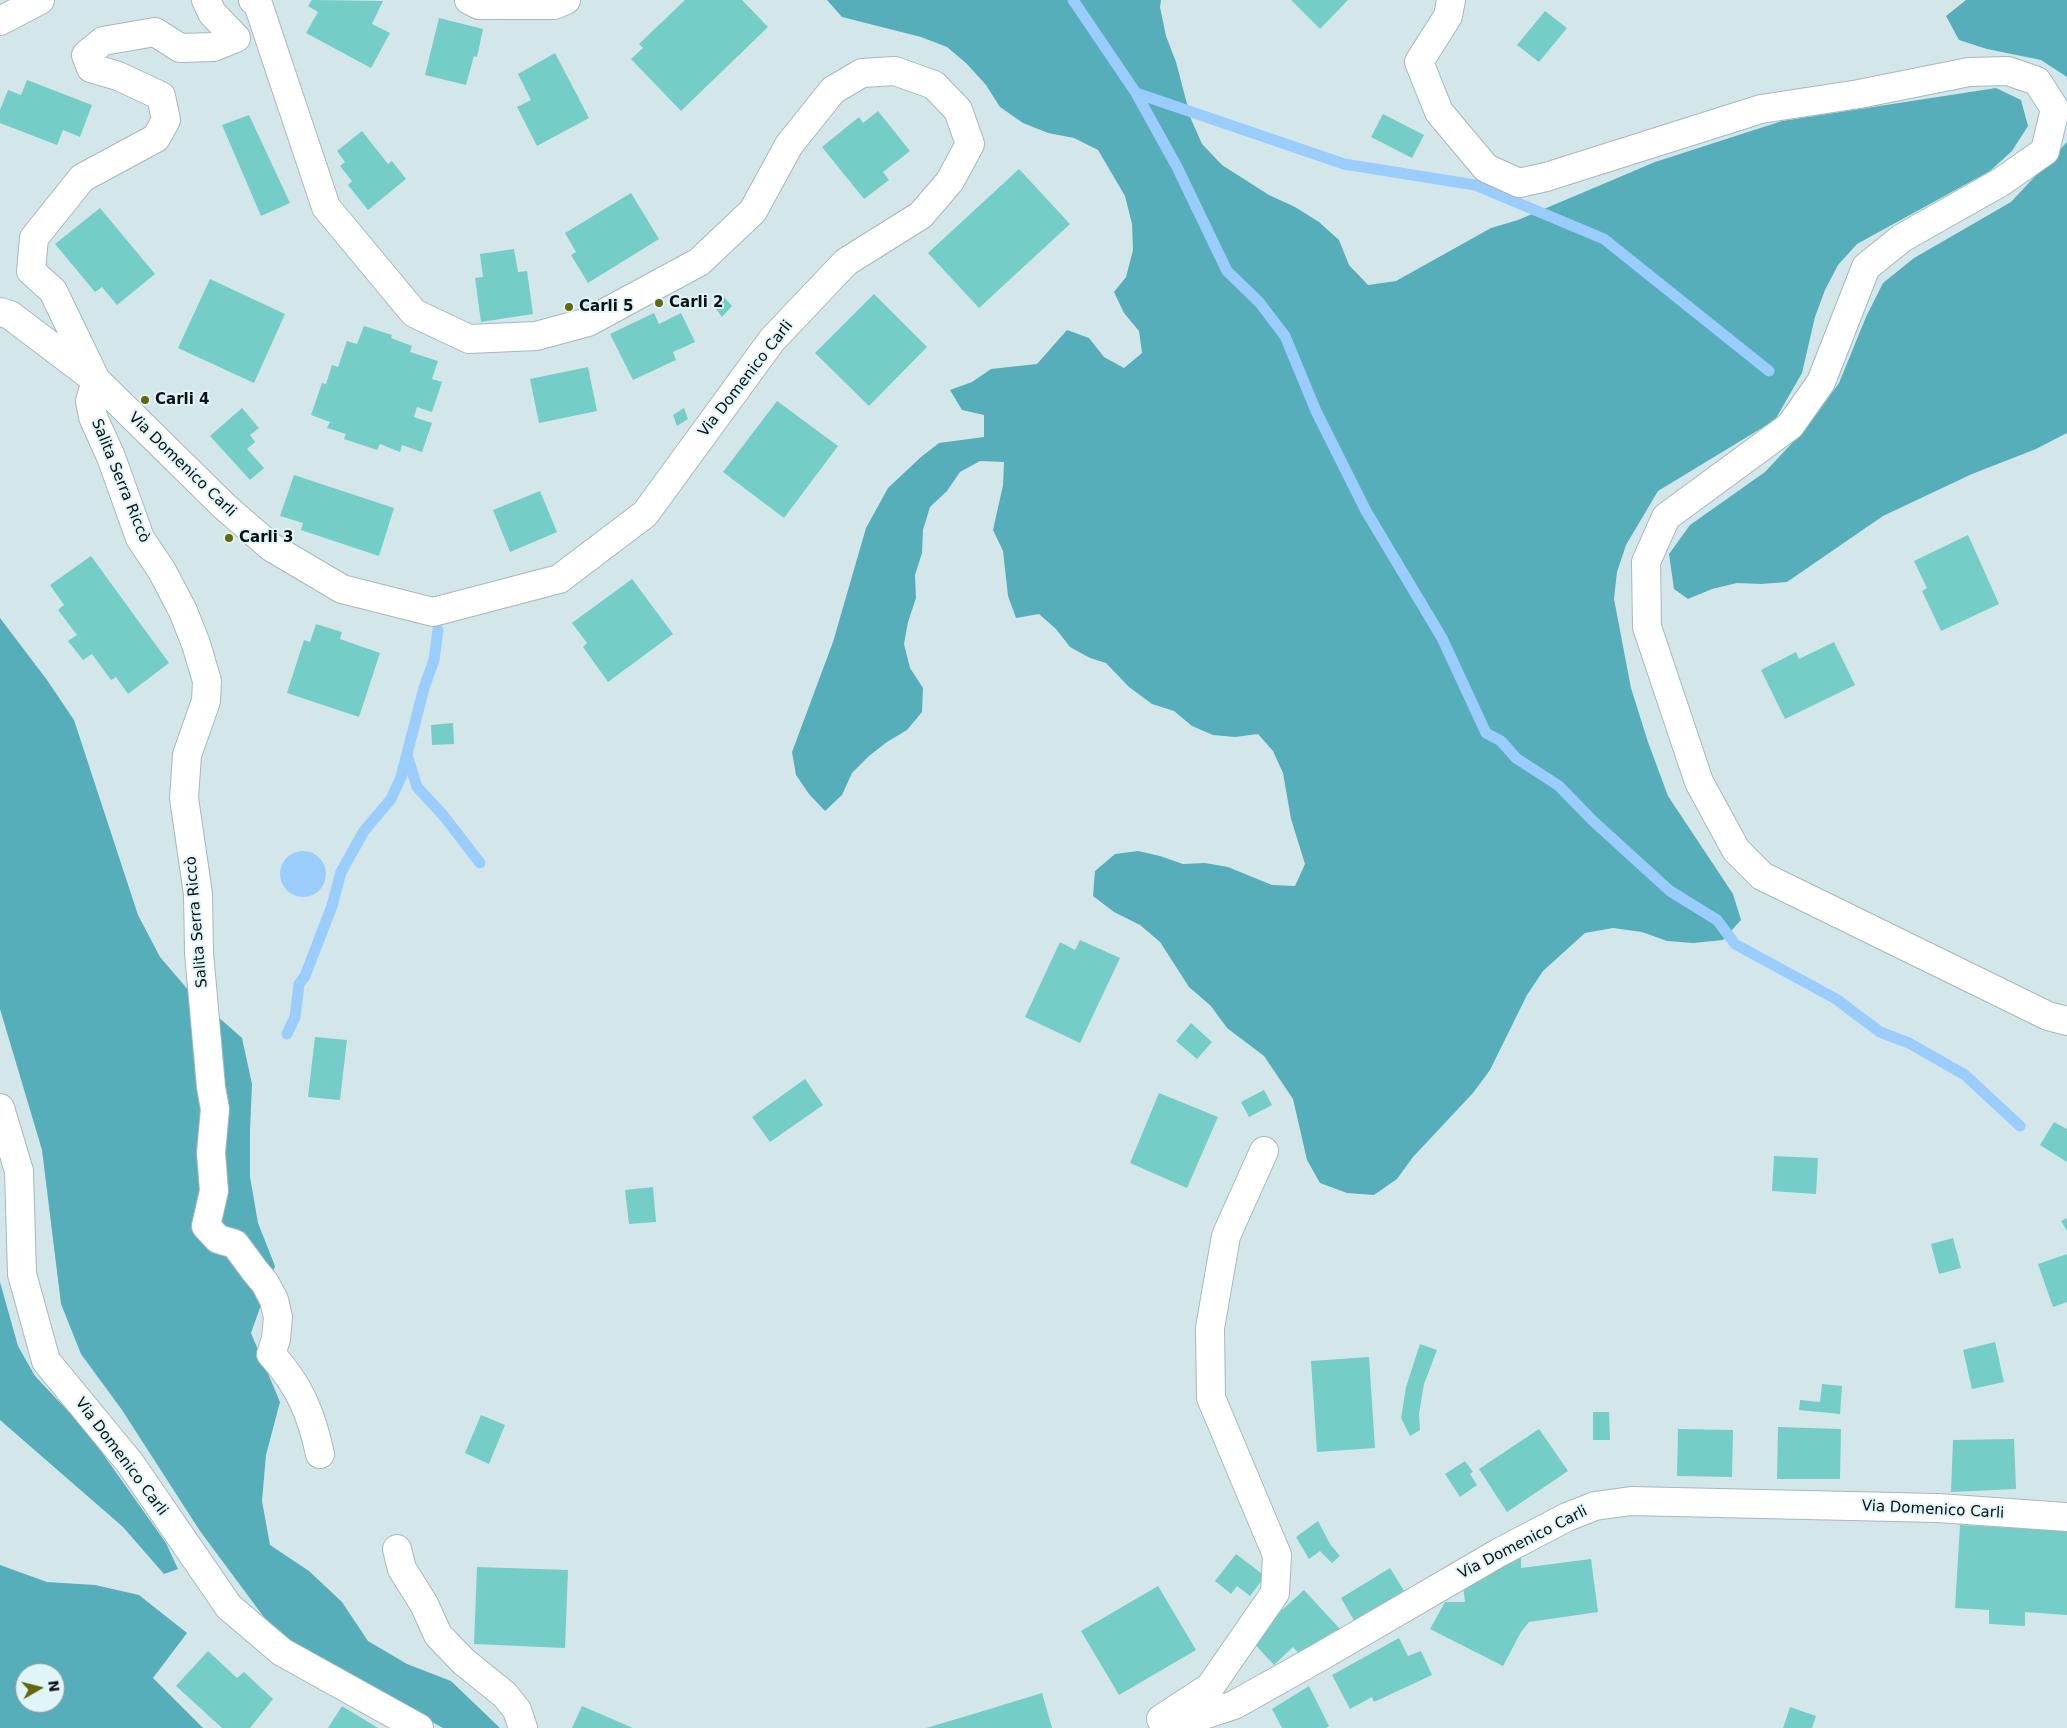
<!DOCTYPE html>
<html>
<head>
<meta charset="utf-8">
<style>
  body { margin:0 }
  #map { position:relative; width:2067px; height:1728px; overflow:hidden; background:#d3e7eb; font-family:"DejaVu Sans",sans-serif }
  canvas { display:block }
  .north { position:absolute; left:15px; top:1663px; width:50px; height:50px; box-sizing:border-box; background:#e0f5f8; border:1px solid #8a9a9c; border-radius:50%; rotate:82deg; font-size:14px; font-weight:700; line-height:20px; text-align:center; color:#0a1112 }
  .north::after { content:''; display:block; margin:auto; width:18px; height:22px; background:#646808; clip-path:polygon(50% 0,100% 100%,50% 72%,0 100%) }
</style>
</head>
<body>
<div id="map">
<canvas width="2067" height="1728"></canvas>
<div class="north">N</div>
</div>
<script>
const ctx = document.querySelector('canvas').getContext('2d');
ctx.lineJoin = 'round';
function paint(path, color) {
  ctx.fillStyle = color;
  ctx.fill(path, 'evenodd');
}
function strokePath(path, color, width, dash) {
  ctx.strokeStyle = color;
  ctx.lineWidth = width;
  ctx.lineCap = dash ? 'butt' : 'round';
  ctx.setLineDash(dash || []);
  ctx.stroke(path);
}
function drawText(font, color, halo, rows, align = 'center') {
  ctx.font = font + ' "DejaVu Sans",sans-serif';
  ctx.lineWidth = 4;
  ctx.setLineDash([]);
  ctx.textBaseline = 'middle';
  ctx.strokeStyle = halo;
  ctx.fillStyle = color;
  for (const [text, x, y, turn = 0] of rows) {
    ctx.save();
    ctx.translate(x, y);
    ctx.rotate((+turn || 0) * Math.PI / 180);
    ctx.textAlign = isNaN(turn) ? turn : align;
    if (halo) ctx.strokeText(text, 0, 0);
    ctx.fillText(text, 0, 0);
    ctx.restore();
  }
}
paint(new Path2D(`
  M827,0H1161L1160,7L1166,36L1176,62L1191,119L1202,144L1222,165L1269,195L1295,207L1319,222L1339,240L1349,265L1368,285L1396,281L1491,228L1518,220L1655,162L1782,121L1996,88L2021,100L2028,126L2012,151L1990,171L1857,244L1838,265L1825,290L1815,317L1802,373L1775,420L1658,491L1626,545L1617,572L1614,599L1631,688L1648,742L1668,796L1733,894L1741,920L1723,940L1693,943L1667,941L1642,932L1613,928L1585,933L1543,971L1527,995L1490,1070L1473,1093L1413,1157L1397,1179L1374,1195L1347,1193L1320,1183L1307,1160L1293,1099L1264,1056L1227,1028L1211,1006L1189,987L1160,942L1140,925L1114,912L1093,896L1095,871L1115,854L1138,851L1160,856L1183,864L1205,863L1228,867L1272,885L1295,886L1305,864L1291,819L1283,773L1273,751L1258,734L1235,737L1213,735L1192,726L1174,711L1152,704L1129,687L1106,663L1090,658L1070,647L1056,629L1039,614L1016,618L1008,596L1003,551L993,530L1003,485L1004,462L980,461L960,472L947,491L930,507L923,530L922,553L915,575L916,598L908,622L904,644L910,668L923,688L922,712L907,730L887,742L869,756L852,773L842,795L825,811L809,794L796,775L792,752L833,642L866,528L888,488L921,457L939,443L984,437V415L962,410L950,390L972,382L991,369L1037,364L1067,330L1089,338L1104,357L1124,368L1142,353L1139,331L1124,313L1114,292L1126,277L1133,250L1132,224L1125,196L1098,150L1074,138L1048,133L1023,123L1000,107L986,85L967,64L947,47L921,37L842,17Z
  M1966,0H2067V77L2041,60L1987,49L1959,40L1946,16Z
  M2067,142V433L2036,449L1972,474L1883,516L1787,582L1761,584L1737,583L1712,589L1688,599L1674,589L1669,554L1690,525L1765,472L1808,426L1839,383L1866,317L1883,283L1914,258L2011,202Z
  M0,618L47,680L74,720L138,915L160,957L190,992L242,1038L252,1084L250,1131V1177L258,1223L275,1266L251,1333L280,1402L266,1455L262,1501L270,1545L309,1571L342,1602L368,1641L407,1664L451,1681L500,1728H443L305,1651L272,1628L200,1531L122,1410L81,1354L61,1304L42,1150L0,1009Z
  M0,1282L18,1346L35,1376L86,1430L166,1543L178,1569L164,1574L123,1527L0,1420Z
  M0,1565L47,1582L95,1585L139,1595L187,1633L153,1678L203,1728H0ZM25,1673H55V1703H25Z`), '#57aebb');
paint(new Path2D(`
  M280 874a23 23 0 1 1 46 0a23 23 0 1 1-46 0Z`), '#9accfc');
strokePath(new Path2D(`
  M1073,0L1136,93L1177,167L1227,271L1259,302L1285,336L1316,411L1366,511L1442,638L1486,733L1501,741L1516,758L1559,786L1592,820L1670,891L1717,920L1735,944L1836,999L1880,1032L1909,1043L1965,1075L2020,1126
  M1136,93L1344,164L1475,185L1604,239L1769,371
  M407,755L417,787L443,815L480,863
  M287,1034L295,1017L299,984L305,976L332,906L341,872L364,831L391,799L401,777L424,688L434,660L438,630`), '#9accfc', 11);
paint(new Path2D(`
  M312,0L383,1L372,24L390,33L371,68L306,33L318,12L308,6Z
  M685,0H742L768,27L681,111L631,59L643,48L639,44Z
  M1291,0H1348L1320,29Z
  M1545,11L1567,28L1539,62L1517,45Z
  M439,18L483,29L477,57L474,56L466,85L425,75Z
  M555,53L589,118L537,146L517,107L531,100L518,74Z
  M27,80L92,105L80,137L63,130L57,145L0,123V110L8,90L21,95Z
  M878,111L910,151L883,172L889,180L864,199L822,147L859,117L863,123Z
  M1383,114L1424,135L1412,158L1371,137Z
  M249,115L290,203L261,216L222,125Z
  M362,131L388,164L392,161L406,179L368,210L348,185L352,181L340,166L345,162L337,151Z
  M1019,169L1070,224L979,308L928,253Z
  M631,193L659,239L588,283L571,255L576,252L565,233Z
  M100,208L155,274L117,305L102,287L95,292L55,244Z
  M514,249L518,272L527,271L533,314L481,322L475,278L483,277L480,254Z
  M210,279L285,314L254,383L178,348Z
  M874,294L927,347L869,406L815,353Z
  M724,297L732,306L722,317L714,306Z
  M654,313L659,324L681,313L695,342L673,352L676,360L633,380L610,334Z
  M364,326L392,335L391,338L412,346L410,352L438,361L432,379L442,382L432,412L417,407L414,417L432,423L422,452L402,445L400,452L380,444L377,450L344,439L346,434L327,428L330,422L311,415L322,383L326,384L332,365L338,367L347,341L357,344Z
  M588,367L597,411L539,423L530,379Z
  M777,401L838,446L784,518L723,472Z
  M242,408L259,428L250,435L255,442L247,449L264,468L250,480L210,436Z
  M684,408L688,419L677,426L673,415Z
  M294,475L394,508L379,556L301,530L303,523L280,516Z
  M540,491L557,532L510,552L493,510Z
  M1968,535L1999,604L1941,631L1922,591L1927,588L1914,561Z
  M91,556L169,663L128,694L116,677L111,680L92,654L83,660L68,641L77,635L58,610L64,605L50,585Z
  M632,579L673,634L608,682L583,647L587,643L572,623Z
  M316,624L342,632L340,639L380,653L359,717L287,693L304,640L310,642Z
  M1834,642L1855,685L1785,719L1761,670L1796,652L1799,659Z
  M453,723L454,744L432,745L431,725Z
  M1080,940L1120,958L1080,1043L1025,1017L1060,942L1075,950Z
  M1191,1023L1212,1042L1197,1059L1176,1041Z
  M315,1037L347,1040L340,1100L308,1097Z
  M805,1079L823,1105L770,1142L752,1117Z
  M1264,1090L1272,1105L1249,1117L1241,1102Z
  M1159,1093L1218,1117L1187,1188L1130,1163Z
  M2054,1122L2067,1129V1162L2040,1145Z
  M1774,1156L1818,1158L1816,1194L1772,1191Z
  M653,1187L656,1222L629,1224L625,1190Z
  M2067,1218V1231L2061,1221Z
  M1953,1238L1961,1268L1939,1274L1931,1244Z
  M2067,1254V1302L2053,1307L2038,1264Z
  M1995,1342L2004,1382L1972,1389L1963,1350Z
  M1420,1344L1437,1350L1424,1384L1419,1414L1420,1430L1410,1436L1401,1418L1406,1387Z
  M1369,1357L1375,1448L1317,1452L1311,1361Z
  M1822,1384L1842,1386L1840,1414L1799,1410L1800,1400L1820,1402Z
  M1593,1412H1609L1610,1440H1593Z
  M481,1415L505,1425L489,1464L465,1453Z
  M1778,1427L1841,1429L1840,1479H1777Z
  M1539,1429L1568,1471L1507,1512L1479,1469Z
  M1678,1429L1733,1430L1732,1477L1677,1476Z
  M2014,1439L2016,1489L1951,1492L1953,1440Z
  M1465,1461L1473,1472L1470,1474L1477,1485L1460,1497L1445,1474Z
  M1318,1521L1330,1544L1340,1556L1332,1563L1320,1551L1309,1559L1296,1537Z
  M1960,1525L2067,1531V1615L2025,1612V1626L1989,1624V1610L1955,1608Z
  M1521,1552V1568L1591,1559L1598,1612L1529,1622L1521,1632L1503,1666L1430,1629L1445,1602H1465L1463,1585Z
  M1236,1554L1265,1576L1250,1596L1237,1586L1231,1594L1215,1581Z
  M477,1567L568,1570L565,1648L474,1644Z
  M1390,1568L1406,1594L1356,1624L1341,1598Z
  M1158,1586L1196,1650L1119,1695L1081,1631Z
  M1304,1590L1340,1629L1323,1646L1304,1659L1293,1647L1274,1665L1250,1639Z
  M1399,1638L1408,1656L1421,1651L1432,1675L1374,1702L1372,1697L1350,1709L1332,1675Z
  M208,1651L237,1678L244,1672L273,1699L250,1728H222L176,1686Z
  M1309,1686L1329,1726L1326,1728H1282L1272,1709Z
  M1042,1693L1052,1728H926L980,1712Z
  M342,1706L378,1728H328Z
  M582,1706L633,1728H572Z
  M1790,1707L1816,1716L1812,1728H1783Z`), '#75cdc7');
const street = new Path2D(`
  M206,0L212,13L236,38L213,47L180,48L155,32L103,41L86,55L91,68L118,76L161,96L166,120L156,138L82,178L34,238L31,271L53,291L96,380L90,401L93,417L111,457L140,538L162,571L183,611L196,644L207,681L206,701L187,755L184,798L198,894L199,953L211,1087L215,1109L211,1153L214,1191L206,1226L218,1239L235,1244L255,1271L265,1283L274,1300L278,1317L276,1339L271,1354C300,1386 311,1413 320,1454
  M1451,0L1448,16L1419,62L1439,112L1486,168L1519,183L1546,177L1761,109L1859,94L1969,72L2008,71L2037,81L2055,109L2045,151L2001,182L1902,238L1866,267L1821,382L1790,426L1666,517L1646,562L1647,627L1699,782L1736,850L1762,876L2048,1016L2067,1021
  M397,1549L402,1569L424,1604L438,1635L463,1661L505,1695L517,1710L523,1728
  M1161,1719L1210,1687L1275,1593L1277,1555L1211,1398L1210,1328L1226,1236L1264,1151
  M1164,1728L1234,1705L1318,1658L1500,1552L1567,1517L1595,1506L1631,1501L1938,1508L2067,1517`);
const secondary = new Path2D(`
  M469,0L479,5H554L566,0
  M0,21L40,0
  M0,312L10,315L96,380L224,506L271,547L342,589L433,612L559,579L645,514L772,340L846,262L921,215L950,181L970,144L958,110L934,85L895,71L862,73L833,90L789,145L753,211L699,262L588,322L536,336L469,339L414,313L326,207L258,4L253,0
  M0,1108L19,1171L22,1274L46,1361L130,1463L229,1607L282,1652L419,1728`);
strokePath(street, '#a5b8bb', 30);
strokePath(secondary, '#a5b8bb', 30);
strokePath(street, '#fff', 28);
strokePath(secondary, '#fff', 28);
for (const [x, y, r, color] of [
  [659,303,5,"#646808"],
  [569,307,5,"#646808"],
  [145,400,5,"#646808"],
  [229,538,5,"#646808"]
]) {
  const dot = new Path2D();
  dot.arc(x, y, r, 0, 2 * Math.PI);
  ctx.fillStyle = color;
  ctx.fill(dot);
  strokePath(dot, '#e0f5f8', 2);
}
drawText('bold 15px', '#0a1112', '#e0f5f8', [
  ["Carli 2",669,303],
  ["Carli 5",579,307],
  ["Carli 4",155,400],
  ["Carli 3",239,538]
], 'left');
drawText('15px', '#0a1112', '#e0f5f8', [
  ["Via Domenico Carli",746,379,-52],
  ["Via Domenico Carli",182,465,44],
  ["Salita Serra Riccò",120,481,68],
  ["Salita Serra Riccò",197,922,-95],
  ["Via Domenico Carli",121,1457,53],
  ["Via Domenico Carli",1933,1510,3],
  ["Via Domenico Carli",1523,1543,-27]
]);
</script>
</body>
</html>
